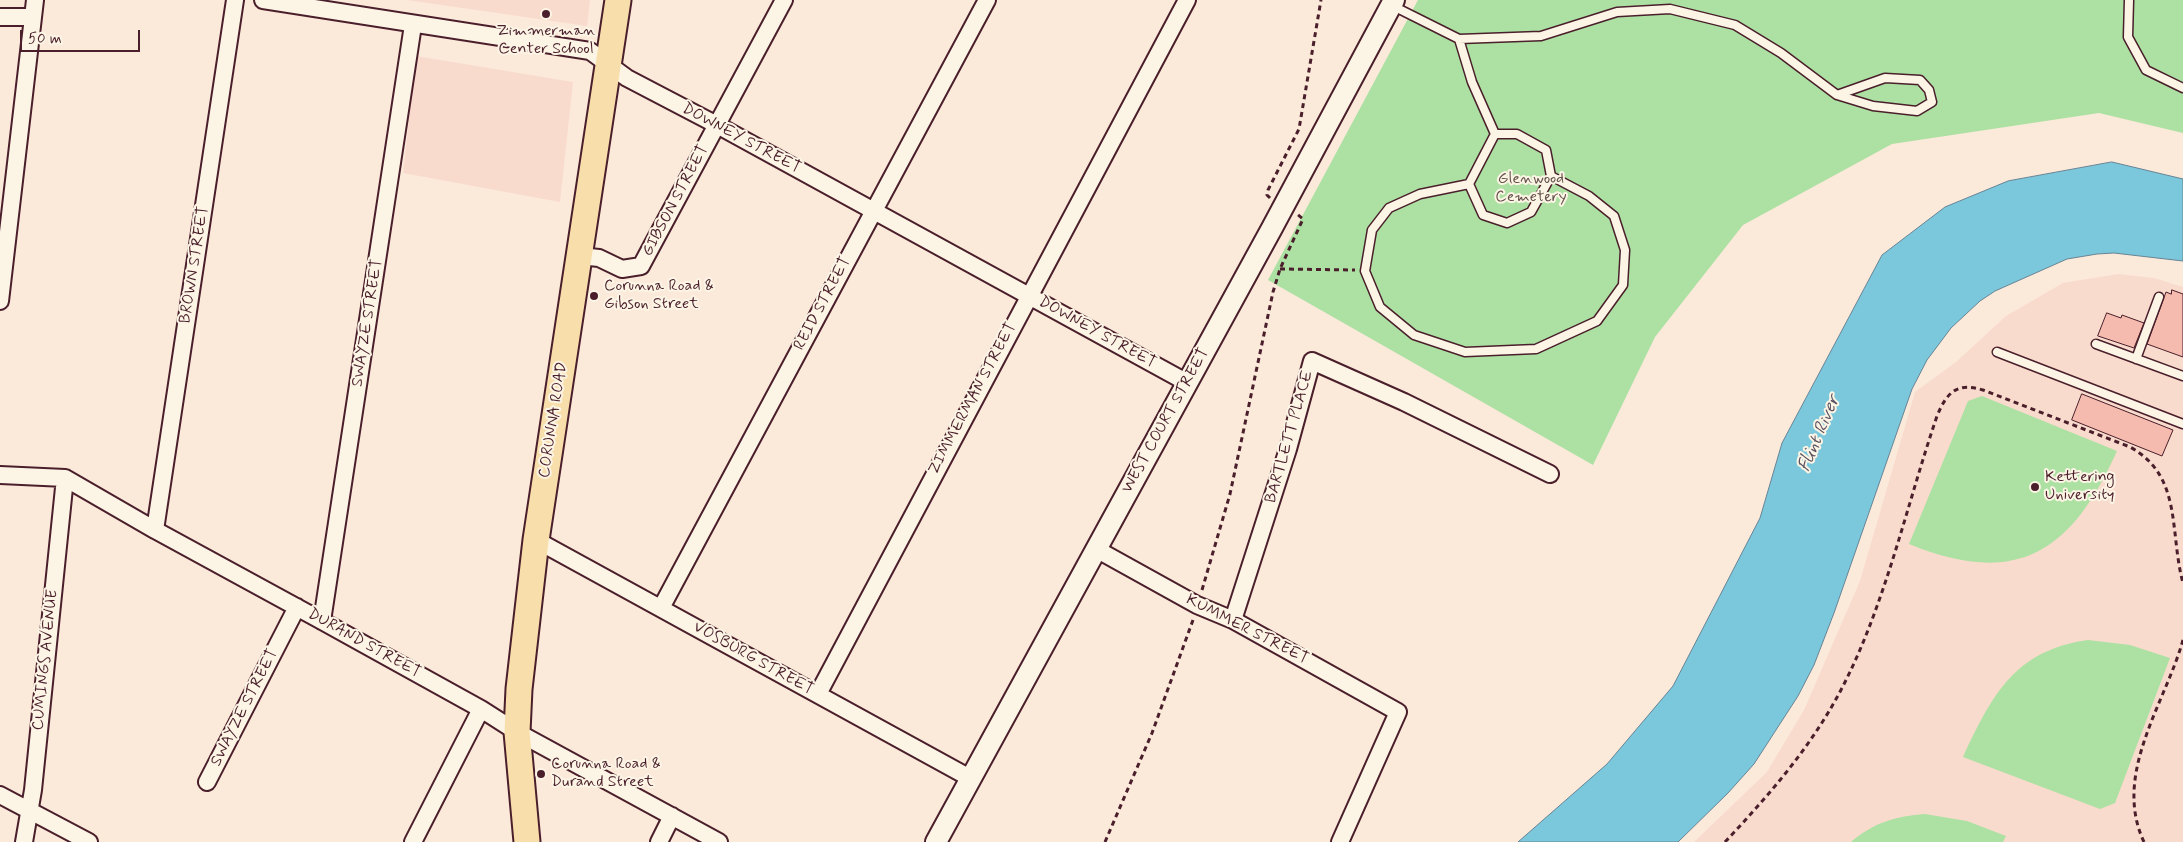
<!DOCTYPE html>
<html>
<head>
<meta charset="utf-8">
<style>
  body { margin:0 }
  #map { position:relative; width:2183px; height:842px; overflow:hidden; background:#fbe9da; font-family:Mynerve,sans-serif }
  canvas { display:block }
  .scale { position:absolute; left:20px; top:30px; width:120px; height:22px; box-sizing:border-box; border:2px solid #4a1f2b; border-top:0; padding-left:6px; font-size:15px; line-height:18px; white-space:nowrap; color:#4a1f2b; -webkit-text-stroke:4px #fcf5e5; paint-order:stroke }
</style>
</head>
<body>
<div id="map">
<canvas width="2183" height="842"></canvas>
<div class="scale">50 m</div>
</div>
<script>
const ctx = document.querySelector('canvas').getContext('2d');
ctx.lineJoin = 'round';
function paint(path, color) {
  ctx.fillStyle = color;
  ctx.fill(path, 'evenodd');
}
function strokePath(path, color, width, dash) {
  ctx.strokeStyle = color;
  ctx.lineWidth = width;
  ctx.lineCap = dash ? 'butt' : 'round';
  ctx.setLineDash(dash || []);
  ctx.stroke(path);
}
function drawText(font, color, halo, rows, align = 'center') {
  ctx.font = font + ' Mynerve,sans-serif';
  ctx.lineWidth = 4;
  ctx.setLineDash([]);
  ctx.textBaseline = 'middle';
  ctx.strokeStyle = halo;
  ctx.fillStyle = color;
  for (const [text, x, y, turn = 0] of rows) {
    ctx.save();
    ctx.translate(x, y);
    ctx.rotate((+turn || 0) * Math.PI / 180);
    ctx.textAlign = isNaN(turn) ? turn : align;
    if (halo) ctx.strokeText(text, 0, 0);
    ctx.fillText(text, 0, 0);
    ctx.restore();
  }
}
paint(new Path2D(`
  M407,0H590L587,26Z
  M416,56L573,82L560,202L403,173Z
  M2118,274L2154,278L2183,287V842H1694L1767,772L1804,710L1860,581L1915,392L1956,362L2006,316L2063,283Z`), '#f9dbcd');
paint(new Path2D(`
  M1418,0H2183V133L2099,113L1892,144L1743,225L1655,337L1593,465L1268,280Z
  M1982,396L2117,451C2071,553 2017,588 1909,544L1968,401Z
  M2088,640L2130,645L2170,658L2115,803L2100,809L1963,757C1992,695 2015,650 2088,640Z
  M1925,814L1967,821L2006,836L2003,842H1851C1873,823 1896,816 1925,814Z`), '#ace1a3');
const water = new Path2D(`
  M2112,162L2183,179V261L2114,253L2097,254L2067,259L1995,291L1980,301L1951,328L1927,360L1912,389L1834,613L1814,665L1798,696L1754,764L1728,793L1678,842H1518L1607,764L1673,686L1760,518L1782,443L1882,255L1945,207L2008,181Z`);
paint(water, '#7bc7db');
strokePath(water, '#678495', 1);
const building = new Path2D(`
  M2172,290L2183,294V357L2147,344L2166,292L2171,294Z
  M2107,313L2121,318L2122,315L2144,323L2134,348L2098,336Z
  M2082,394L2173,430L2162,456L2072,420Z`);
paint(building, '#f5bbae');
strokePath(building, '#4a1f2b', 1);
const service = new Path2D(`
  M2129,0L2128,37L2146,70L2183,88
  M1393,6L1459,39L1541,36L1617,12L1670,9L1735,25L1781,53L1837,95L1873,106L1917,111L1932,102L1929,90L1920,80L1885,78L1837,95
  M1459,39L1472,82L1495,134L1469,184L1420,194L1389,208L1372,230L1365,271L1380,307L1414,335L1465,352L1536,349L1597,321L1623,285L1625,250L1614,216L1589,196L1551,176L1546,150L1517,134H1495
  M1469,184L1483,215L1507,223L1531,212L1551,176
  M2096,344L2183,376
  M1997,352L2183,424
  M2136,359L2159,297`);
const minor = new Path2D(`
  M263,0L590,51L627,78L717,125L1186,382
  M0,17H32
  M580,256L599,258L622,269L641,266L784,0
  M0,301L35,0
  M0,475L65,478L155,530L322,621L481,709L517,732L719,842
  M155,530L235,0
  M536,540L970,778
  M1096,549L1197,605L1233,620L1398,712L1340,842
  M661,608L987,0
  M1233,620L1288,449L1312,361L1404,402L1550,474
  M322,621L413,25
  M818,694L1187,0
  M207,782L297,607
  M0,795L89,842
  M24,842L33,790L65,478
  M413,842L481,709
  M659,842L672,816`);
const tertiary = new Path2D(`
  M936,842L1272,228L1394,0`);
const primary = new Path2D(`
  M527,842L517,732L519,689L536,540L618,0`);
strokePath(service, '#4a1f2b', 11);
strokePath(minor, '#4a1f2b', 20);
strokePath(tertiary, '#4a1f2b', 24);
strokePath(primary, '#4a1f2b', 29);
strokePath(new Path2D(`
  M1270,198L1267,195L1268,190L1299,129L1321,0
  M1280,269L1355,270
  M1202,590L1230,494L1273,292L1280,269L1303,219L1297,214
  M1105,842L1152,733L1193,620
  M1725,842C1772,792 1817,740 1847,678C1887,597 1908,501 1937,416C1947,392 1957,382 1983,390L2130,447C2183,476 2169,532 2183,583
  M2144,842C2112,774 2165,704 2183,640`), '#4a1f2b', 3, [5, 4]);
strokePath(service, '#fcf5e5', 8);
strokePath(minor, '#fcf5e5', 16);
strokePath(tertiary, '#fcf5e5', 20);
strokePath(primary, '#f8deab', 25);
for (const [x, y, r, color] of [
  [546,14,5,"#4a1f2b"],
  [594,296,5,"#4a1f2b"],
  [2035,487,5,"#4a1f2b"],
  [541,774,5,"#4a1f2b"]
]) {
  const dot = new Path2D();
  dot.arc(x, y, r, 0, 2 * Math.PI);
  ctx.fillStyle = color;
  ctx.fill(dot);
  strokePath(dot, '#fcf5e5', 2);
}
drawText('16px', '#4a1f2b', '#fcf5e5', [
  ["Zimmerman",546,32,"center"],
  ["Center School",546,50,"center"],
  ["Corunna Road &",604,287],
  ["Gibson Street",604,305],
  ["Kettering",2045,478],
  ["University",2045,496],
  ["Corunna Road &",551,765],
  ["Durand Street",551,783]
], 'left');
drawText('16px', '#4a1f2b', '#fcf5e5', [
  ["DOWNEY STREET",741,139,28],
  ["GIBSON STREET",676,201,-62],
  ["BROWN STREET",195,265,-81],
  ["REID STREET",823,304,-62],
  ["SWAYZE STREET",368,323,-81],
  ["DOWNEY STREET",1097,333,29],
  ["ZIMMERMAN STREET",973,399,-62],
  ["CORUNNA ROAD",554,420,-81],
  ["WEST COURT STREET",1166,421,-61],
  ["BARTLETT PLACE",1290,437,-74],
  ["KUMMER STREET",1247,630,27],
  ["DURAND STREET",364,644,29],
  ["VOSBURG STREET",753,659,29],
  ["CUMINGS AVENUE",46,660,-84],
  ["SWAYZE STREET",245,708,-63]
]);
drawText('16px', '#625049', '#fcf5e5', [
  ["Glenwood",1531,180],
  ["Cemetery",1531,198]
]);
drawText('italic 18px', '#595160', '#fcf5e5', [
  ["Flint River",1820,434,-67]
]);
</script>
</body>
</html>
